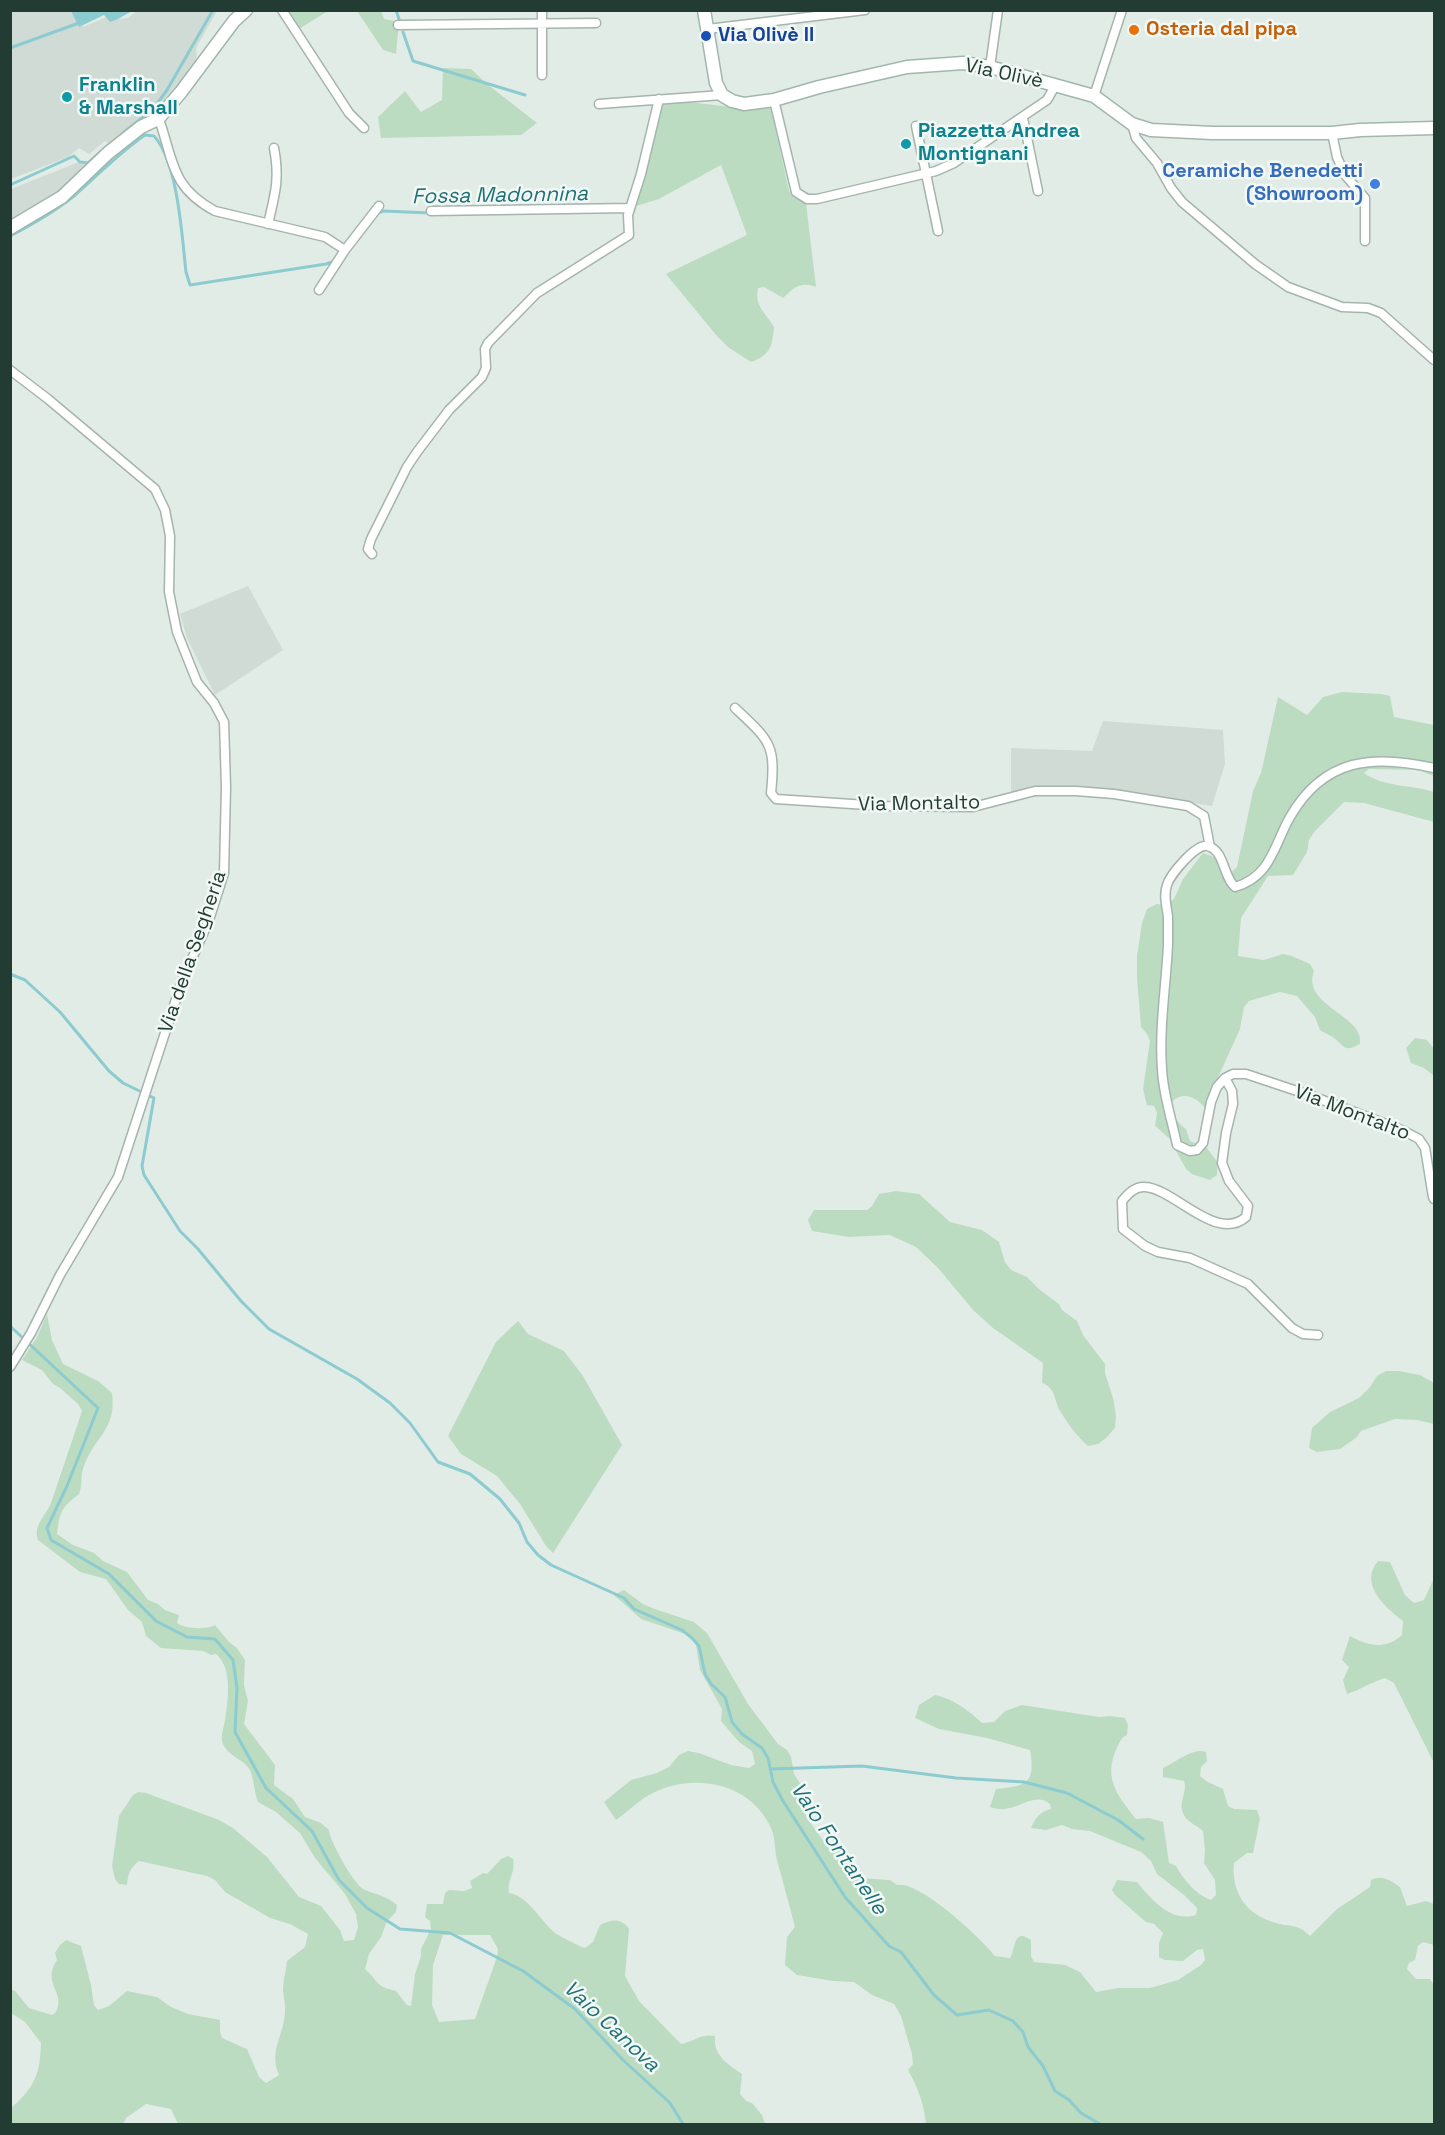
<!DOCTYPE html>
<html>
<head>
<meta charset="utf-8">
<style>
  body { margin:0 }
  #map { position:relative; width:1445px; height:2135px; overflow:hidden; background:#e2ece6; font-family:"Space Grotesk",sans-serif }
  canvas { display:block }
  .frame { position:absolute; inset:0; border:12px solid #233c33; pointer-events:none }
</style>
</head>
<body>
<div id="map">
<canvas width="1445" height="2135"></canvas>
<div class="frame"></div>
</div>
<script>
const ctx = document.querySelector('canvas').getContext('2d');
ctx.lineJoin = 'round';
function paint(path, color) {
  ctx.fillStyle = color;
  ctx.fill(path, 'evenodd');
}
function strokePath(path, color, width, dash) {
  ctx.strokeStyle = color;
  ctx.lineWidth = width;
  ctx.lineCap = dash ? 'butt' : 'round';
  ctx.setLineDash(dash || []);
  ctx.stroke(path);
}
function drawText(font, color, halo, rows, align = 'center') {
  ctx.font = font + ' "Space Grotesk",sans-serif';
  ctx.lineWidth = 5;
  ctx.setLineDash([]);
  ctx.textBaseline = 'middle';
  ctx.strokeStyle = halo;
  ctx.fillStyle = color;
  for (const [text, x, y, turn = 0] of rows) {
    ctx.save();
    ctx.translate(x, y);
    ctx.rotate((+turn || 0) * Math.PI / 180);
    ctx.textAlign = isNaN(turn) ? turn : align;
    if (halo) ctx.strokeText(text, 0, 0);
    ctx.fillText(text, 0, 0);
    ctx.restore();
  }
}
paint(new Path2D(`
  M10,11H77L83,27L113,14L118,19L128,18L137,11H217L196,48L197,57L194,64L181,80L178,88L132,130L110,148L108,143L105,141L89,154L79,148L68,157L11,179Z
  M79,162L83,163L88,168L70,185L11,224V189Z
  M248,586L283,650L215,695L187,638L180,614Z
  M1103,721L1223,730L1225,764L1212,806L1102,789L1011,797V748L1092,751Z`), '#d0dbd5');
paint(new Path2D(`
  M287,11H328L299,29Z
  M357,11H381L384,19L399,22L396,54L383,50Z
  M443,68L471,69L487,84L537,123L521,135L381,138L378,117L405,91L421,112L442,100Z
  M679,101L750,109L771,108L789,191L794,198L806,203L816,287C801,281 794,287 783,298L764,287L758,288C754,306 766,313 774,327C772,346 771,355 751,362L728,347L716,335L666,274L747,235L721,165L659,199L633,207L644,181L661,102Z
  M1342,692L1381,694L1390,696L1394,717L1434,725V776L1418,770L1369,769L1364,773C1383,787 1413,785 1434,792V822L1364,803L1344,802L1315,831L1309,840L1307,852L1293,875L1268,876L1241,918L1238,956L1264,960L1283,954L1292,956L1310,964L1314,971C1301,1006 1365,1015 1360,1044C1344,1052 1346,1048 1334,1038C1330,1035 1324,1033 1320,1030L1315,1017L1297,996L1280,992L1249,1001L1244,1007L1240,1029L1216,1082L1211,1116C1199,1098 1182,1086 1167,1108C1171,1114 1180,1125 1186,1129L1190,1141L1207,1148L1218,1163L1217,1175L1210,1180L1192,1174L1186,1169L1169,1138L1155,1126L1157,1113L1154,1106L1147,1105L1143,1089L1150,1041L1147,1034L1141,1027L1137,978V956L1142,923L1147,909L1157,904L1164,905L1174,899L1183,879L1203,853L1219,859L1225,878L1237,867L1253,791L1261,773L1278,697L1307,715L1323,697Z
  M1415,1038L1427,1040L1434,1049V1076L1424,1068L1411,1063L1406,1048Z
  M896,1191L919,1194L950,1222L982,1230L999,1242L1005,1262L1011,1270L1027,1277L1040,1290L1059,1304L1062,1310L1077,1321L1083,1335L1105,1364V1373L1113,1398L1116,1416L1115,1428L1106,1438L1098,1444L1088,1446C1077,1436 1068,1424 1060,1411C1054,1400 1056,1388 1042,1383L1043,1363L993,1328L973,1310L938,1268L916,1247L890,1235L849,1237L812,1231L808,1220L814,1210H867L872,1206L879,1194Z
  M47,1314L52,1340L63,1364L98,1381L112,1393C117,1430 94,1437 84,1466C80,1475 83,1485 79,1494C61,1508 60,1511 57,1534L73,1545L94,1553L103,1561L127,1572L148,1600L158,1604L165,1610L179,1615L177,1623C186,1629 205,1630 215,1625L229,1642L237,1648L245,1660L244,1685L248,1701L244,1724L275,1765L274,1785L293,1799L305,1817L321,1823L329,1830C329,1840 354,1884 363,1889C376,1895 386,1895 397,1905L396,1912L387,1921L381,1937L369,1954L365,1969C379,1981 374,1986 396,1991L407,2005L411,2006L415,1974L421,1956V1949L431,1929L430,1921L425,1917L427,1904H443L445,1893L449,1890L464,1891L472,1888L470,1881L483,1873L487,1874L501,1859L508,1856L513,1859C516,1873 507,1879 509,1893C528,1896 541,1921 555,1933C559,1936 579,1946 585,1948L593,1942L600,1925C612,1919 621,1918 629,1929L625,1976L639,2001L681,2044C693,2042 701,2033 715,2036C713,2056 728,2064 742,2074L740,2094L746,2101L752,2103L762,2115L765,2124H178L171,2109L146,2104L126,2118L123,2124H11V2108C35,2087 40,2074 41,2043L25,2022L11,2013V1989L15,1991L29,2008L52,2015L56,2012C66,1991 41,1984 57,1960L55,1953L60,1945L66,1940L81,1946L91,1985L94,2005L98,2010L109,2006L127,1991L157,1997L171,2007L188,2014L220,2020V2032L222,2038L247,2049L259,2077L266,2083L279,2075C268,2051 285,2034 285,2010C286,2003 283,1997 283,1990C283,1981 286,1971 287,1961L305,1947L308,1934L290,1924L270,1918L225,1892L215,1880L207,1876L139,1861C130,1868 128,1874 127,1885L119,1884L115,1879L112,1866L119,1816L133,1795L138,1792L146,1793L219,1820L233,1828L267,1857L299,1897L321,1906L340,1930L344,1941L354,1940L358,1927L356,1914L345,1894L315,1858L300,1833L276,1812L258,1802C254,1792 254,1779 250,1770C243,1758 224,1755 222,1740C221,1734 224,1726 225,1721C228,1701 233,1668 216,1654L211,1655L203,1651L161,1648L146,1636L142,1622L128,1610L106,1579L80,1572L38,1540C33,1525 45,1517 51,1503L82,1411L78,1404L60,1388L53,1384L42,1370L22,1360L37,1337ZM443,1935H490L498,1949L497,1957L475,2019L439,2022L432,2005L433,1965Z
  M518,1321L528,1334L564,1351L583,1376L622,1445L553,1553L546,1546L520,1504L497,1476L461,1454L448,1436L496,1342Z
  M1386,1371H1399L1420,1375L1434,1383V1424L1417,1420L1395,1419L1361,1431L1356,1438L1340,1449L1317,1452L1309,1448L1312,1428L1330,1412L1359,1398L1370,1387L1377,1376Z
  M1378,1561L1390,1562L1405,1595L1414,1603L1424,1600L1434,1578V1763L1394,1683L1385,1678C1371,1682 1360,1690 1347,1694L1343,1680L1349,1667L1342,1660L1350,1636C1368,1646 1386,1650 1402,1635L1403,1621C1386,1608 1358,1584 1378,1561Z
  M624,1590L643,1604L652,1608L694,1622L707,1633L748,1704L778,1744L787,1750L791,1757L794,1774L801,1785L803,1808L807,1818L822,1839L827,1845L843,1851L851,1860L858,1878L890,1880L897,1885C919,1880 982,1939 995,1956L1010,1958C1016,1948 1013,1927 1031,1940V1956L1034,1962L1065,1965L1080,1972L1096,1992L1119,1988H1150L1178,1980L1201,1965L1205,1960L1203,1949L1197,1950L1183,1961L1165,1960L1159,1957V1943L1163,1933L1154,1924L1146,1922L1115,1895L1112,1890L1117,1880L1137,1882C1151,1899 1171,1923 1196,1915L1197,1908L1184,1895L1157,1874L1151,1861L1141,1852L1090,1831L1072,1829L1062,1825L1046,1830L1031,1828C1035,1818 1041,1811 1051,1809L1050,1804C1036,1792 1020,1808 1004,1809C999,1810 994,1808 990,1807L996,1789C1026,1786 1036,1784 1030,1750L987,1738L939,1729L915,1718L919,1705L935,1695C954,1699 968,1710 982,1723L994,1722L1005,1711L1022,1705L1099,1717L1110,1716L1125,1718L1128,1725L1127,1735C1120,1738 1119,1744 1116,1750C1103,1780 1119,1797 1136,1819L1149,1818L1163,1822L1169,1863L1176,1866C1184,1880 1195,1894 1211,1900L1216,1895L1215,1880L1204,1863L1205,1850L1203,1831C1197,1825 1187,1822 1184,1815C1177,1803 1188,1793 1184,1781L1163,1777V1768C1175,1763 1193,1747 1206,1752L1207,1761L1201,1767L1200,1776L1206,1781L1223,1789L1228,1806L1234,1809L1257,1810L1260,1819L1253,1853H1247L1234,1863C1231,1892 1246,1915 1276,1923C1291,1927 1299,1924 1310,1936L1337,1909L1370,1887L1371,1880C1381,1874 1392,1881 1400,1887L1407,1906L1426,1901L1434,1904V1945L1423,1942L1418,1946L1415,1960L1409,1963L1407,1969L1416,1979H1430L1433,1984L1434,1983V2124H926C924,2104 918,2088 908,2070L913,2064L912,2054L901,2016L894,2004L872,1995L854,1982L833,1981L797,1975L785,1965L787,1937L795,1927C789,1904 783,1882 777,1860C774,1848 776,1836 769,1824C747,1781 690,1772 649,1795C637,1802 627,1812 616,1820L604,1802L631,1780L657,1773L669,1767L679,1755L688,1751L699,1753L731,1765L749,1768L755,1764L752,1751L739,1742L721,1721L722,1709L700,1670L696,1645L688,1635L641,1619L614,1595Z`), '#bcdcc1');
paint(new Path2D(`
  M71,11H132L118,19L110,22L104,15L79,27Z`), '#8ccbcf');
strokePath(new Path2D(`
  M396,10L399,19
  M403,32L413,61L525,95
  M10,48L79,23
  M154,108L167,90L213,10
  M122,134L147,114
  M10,185L74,156L80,162L88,163L103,150
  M377,213L384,211L430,213
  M10,236C33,224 54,212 74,196C98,175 119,153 145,135L154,136C178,162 182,237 186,272L190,285L326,264L335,261
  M10,974L25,980L60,1012L109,1071L123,1083L154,1098L142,1166L144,1175L180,1231L198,1249L241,1301L269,1329L357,1379L390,1403L410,1423L438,1462L470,1474L500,1499L519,1523L527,1542L538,1555L551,1565L624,1598L634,1609L682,1630L692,1638L699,1646L705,1674L711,1684L725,1697L732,1722L742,1734L762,1748L768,1758L773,1782L783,1801L845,1897L889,1946L901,1952L934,1995L957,2015L989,2010L1013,2021L1023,2032L1028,2047L1043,2066L1055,2091L1069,2100L1081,2113L1100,2124
  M10,1326L98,1408L67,1486L47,1528L51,1540L109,1574L156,1621L187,1637L215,1639L233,1660L237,1688L235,1732L266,1788L312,1831L339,1880L367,1908L400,1929L450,1933L523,1971L575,2009L623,2060L670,2103L683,2124
  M770,1769L862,1766L956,1778L1024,1782L1067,1793L1118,1820L1143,1839`), '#8ccbcf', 3);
const street = new Path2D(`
  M282,10L349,113L364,128
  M542,10V75
  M398,25L596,23
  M708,29L865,10
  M990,67L998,10
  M1094,96L1122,10
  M774,100L796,192L807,199H817L936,171L954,163L1047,100L1055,86
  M599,104L722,95
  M1023,118L1038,191
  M158,119L161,125C174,166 174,189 215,211L325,237L345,250
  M1132,124L1136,138L1157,163L1171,188L1182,202L1255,264L1288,287L1342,307L1368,308L1381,313L1434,360
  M916,126L938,231
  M1332,133L1337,157L1345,175L1365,198V241
  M431,211L630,208
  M268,224C275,194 280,179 274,148
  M319,290L345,250L379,206
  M10,370L48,399L155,489L165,510L170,536L169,592L177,632L197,682L214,703L224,722L226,787L224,873L209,920L181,984L118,1177L60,1275L31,1333L10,1367
  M372,554L368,549L371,539L407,467L417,452L449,410L482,377L486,368L485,349L488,343L537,293L629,235L628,215L641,174L659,99
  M735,708C770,741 776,744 771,793L776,799L882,806L973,807L1035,791H1076L1114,794L1188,806L1204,816L1210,847
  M1434,768C1373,754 1324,758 1290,817C1274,845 1271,877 1235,887C1223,877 1225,851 1208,846C1196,843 1170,875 1167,885C1163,896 1167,907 1168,917C1168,926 1168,936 1168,945C1166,986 1159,1027 1162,1069C1163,1094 1172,1120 1177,1145L1190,1151L1197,1150L1203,1143L1211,1102L1217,1087L1225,1078L1233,1074H1246L1312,1096L1404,1131L1419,1139L1425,1148L1433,1197L1434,1199
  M1225,1078L1232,1091L1233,1104L1226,1133L1222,1163L1229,1181L1248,1206L1246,1217C1216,1243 1175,1189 1145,1187C1135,1186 1128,1194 1122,1201L1123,1229L1145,1246L1158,1252L1190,1258L1248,1284L1292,1328L1303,1334L1318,1335`);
const secondary = new Path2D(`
  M704,10L716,83L722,95L732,101L744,104L774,100L819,87L907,67L963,63L990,67L1094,96L1132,124L1151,130L1212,133H1332L1360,130L1434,128
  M10,228L62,197L108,153L141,127L158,119L181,92L234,21L246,10`);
strokePath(street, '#a5b4ad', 11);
strokePath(secondary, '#a1b7ad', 15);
strokePath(street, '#fff', 8);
strokePath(secondary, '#fff', 12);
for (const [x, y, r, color] of [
  [1134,30,6,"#e8710a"],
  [706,36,6,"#1a4fb4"],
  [67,97,6,"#0f9aa8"],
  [906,144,6,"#0f9aa8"],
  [1375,184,6,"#3f7fe0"]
]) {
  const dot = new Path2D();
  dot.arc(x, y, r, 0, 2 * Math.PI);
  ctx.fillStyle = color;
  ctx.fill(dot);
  strokePath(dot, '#f2f8f5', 2);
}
drawText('bold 20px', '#c56008', '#f2f8f5', [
  ["Osteria dal pipa",1146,30]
], 'left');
drawText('bold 20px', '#164399', '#f2f8f5', [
  ["Via Olivè II",718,36]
], 'left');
drawText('20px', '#233c33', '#f2f8f5', [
  ["Via Olivè",1004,74,12],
  ["Via Montalto",919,804,-1],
  ["Via della Segheria",193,952,-71],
  ["Via Montalto",1352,1113,21]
]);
drawText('bold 20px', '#0d838f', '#f2f8f5', [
  ["Franklin",79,86],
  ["& Marshall",79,109],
  ["Piazzetta Andrea",918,132],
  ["Montignani",918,155]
], 'left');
drawText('bold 20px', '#366cbe', '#f2f8f5', [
  ["Ceramiche Benedetti",1363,172],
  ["(Showroom)",1363,195]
], 'right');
drawText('italic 21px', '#1f7075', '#f2f8f5', [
  ["Fossa Madonnina",500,196,-1],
  ["Vaio Fontanelle",838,1849,56],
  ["Vaio Canova",611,2027,43]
]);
</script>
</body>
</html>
